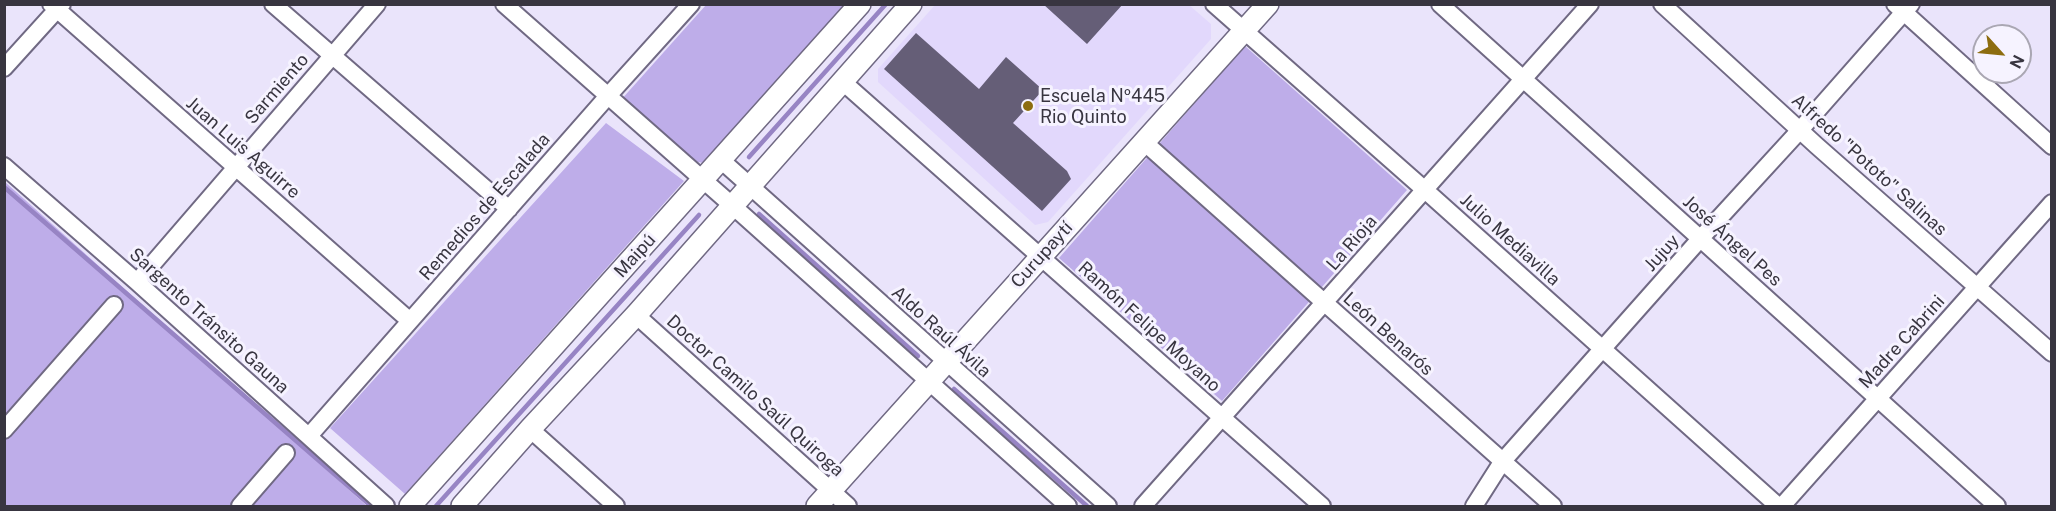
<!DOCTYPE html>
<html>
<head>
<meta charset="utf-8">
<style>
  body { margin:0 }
  #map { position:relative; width:2056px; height:511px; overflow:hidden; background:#eae4fb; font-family:"Public Sans",sans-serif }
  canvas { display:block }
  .frame { position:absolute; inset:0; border:6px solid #383540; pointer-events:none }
  .north { position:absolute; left:1972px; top:24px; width:60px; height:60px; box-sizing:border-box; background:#f6f3ff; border:2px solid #aaa7b3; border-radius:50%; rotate:117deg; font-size:16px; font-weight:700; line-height:24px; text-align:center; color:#383540 }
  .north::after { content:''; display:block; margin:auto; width:21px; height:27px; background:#8d6d10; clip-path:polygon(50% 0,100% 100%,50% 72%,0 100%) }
</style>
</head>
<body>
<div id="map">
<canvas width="2056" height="511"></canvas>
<div class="frame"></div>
<div class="north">N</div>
</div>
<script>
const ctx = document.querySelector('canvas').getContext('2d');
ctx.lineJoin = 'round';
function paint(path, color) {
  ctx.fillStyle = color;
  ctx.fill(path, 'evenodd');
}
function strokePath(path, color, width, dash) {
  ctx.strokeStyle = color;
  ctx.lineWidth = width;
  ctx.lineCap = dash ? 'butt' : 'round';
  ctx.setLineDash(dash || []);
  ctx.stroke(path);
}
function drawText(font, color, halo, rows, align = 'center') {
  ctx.font = font + ' "Public Sans",sans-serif';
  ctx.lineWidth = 6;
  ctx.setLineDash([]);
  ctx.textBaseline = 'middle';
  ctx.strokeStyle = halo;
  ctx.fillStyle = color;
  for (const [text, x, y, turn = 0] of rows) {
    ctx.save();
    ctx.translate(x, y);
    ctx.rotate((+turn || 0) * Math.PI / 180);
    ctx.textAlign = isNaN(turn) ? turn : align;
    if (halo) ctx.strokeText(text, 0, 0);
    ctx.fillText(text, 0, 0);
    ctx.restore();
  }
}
paint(new Path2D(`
  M935,5H1189L1211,24V39L1048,222L1035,225L878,82V69Z`), '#e2d8fc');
paint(new Path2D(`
  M706,5H850L704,163L697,162L620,101Z
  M1245,46L1407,190L1222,401L1059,258Z
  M606,123L684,181L405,494L330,428Z
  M5,182L367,506H5Z`), '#beade9');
strokePath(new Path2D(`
  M749,157L886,4
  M4,187L371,506
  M759,214L918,356
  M954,389L1087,506
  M436,506L699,215`), '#9784c4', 4.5);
paint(new Path2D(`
  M1043,4H1123L1087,44Z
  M916,33L979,89L1006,57L1043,90L1013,123L1067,171L1071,179L1042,211L884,69Z`), '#655e77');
const minor = new Path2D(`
  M51,4L410,321
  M273,4L509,209
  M504,4L743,215L1068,506
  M1214,4L1425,190L1778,506
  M1440,4L1997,506
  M1662,4L1817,146L2052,353
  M1895,4L2052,146
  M4,68L62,4
  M843,82L1322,506
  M1144,142L1553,506
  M721,160L1108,506
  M4,166L137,282L386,506
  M137,282L377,4
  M636,315L848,506
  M530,429L616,506
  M4,430L114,305
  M309,436L607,97L691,4
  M240,506L286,453
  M1143,506L1590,4
  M1474,506L1502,462L1700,239L1800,130L1911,4
  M1782,506L2052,203`);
const tertiary = new Path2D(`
  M410,506L860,4
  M462,506L530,429L636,315L911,4
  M817,506L1268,4`);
strokePath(minor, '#706983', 20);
strokePath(tertiary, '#706983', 24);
strokePath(minor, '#fff', 16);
strokePath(tertiary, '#fff', 21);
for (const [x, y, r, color] of [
  [1028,106,6,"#8d6d10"]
]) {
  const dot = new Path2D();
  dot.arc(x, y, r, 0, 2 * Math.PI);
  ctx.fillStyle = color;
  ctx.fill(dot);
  strokePath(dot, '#f6f3ff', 2);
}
drawText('18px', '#383540', '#f6f3ff', [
  ["Sarmiento",277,89,-49],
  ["Juan Luis Aguirre",243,148,41],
  ["Alfredo \"Pototo\" Salinas",1869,165,42],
  ["Remedios de Escalada",485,207,-49],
  ["Julio Mediavilla",1510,240,42],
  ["José Ángel Pes",1732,241,42],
  ["La Rioja",1352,243,-49],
  ["Jujuy",1662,253,-48],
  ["Curupaytí",1042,255,-48],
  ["Maipú",635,256,-48],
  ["Sargento Tránsito Gauna",209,321,42],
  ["Ramón Felipe Moyano",1149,327,42],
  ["Aldo Raúl Ávila",941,332,42],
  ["León Benarós",1388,334,42],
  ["Madre Cabrini",1902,342,-48],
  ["Doctor Camilo Saúl Quiroga",755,396,42]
]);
drawText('18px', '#383540', '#f6f3ff', [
  ["Escuela Nº445",1040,96],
  ["Rio Quinto",1040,117]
], 'left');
</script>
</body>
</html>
